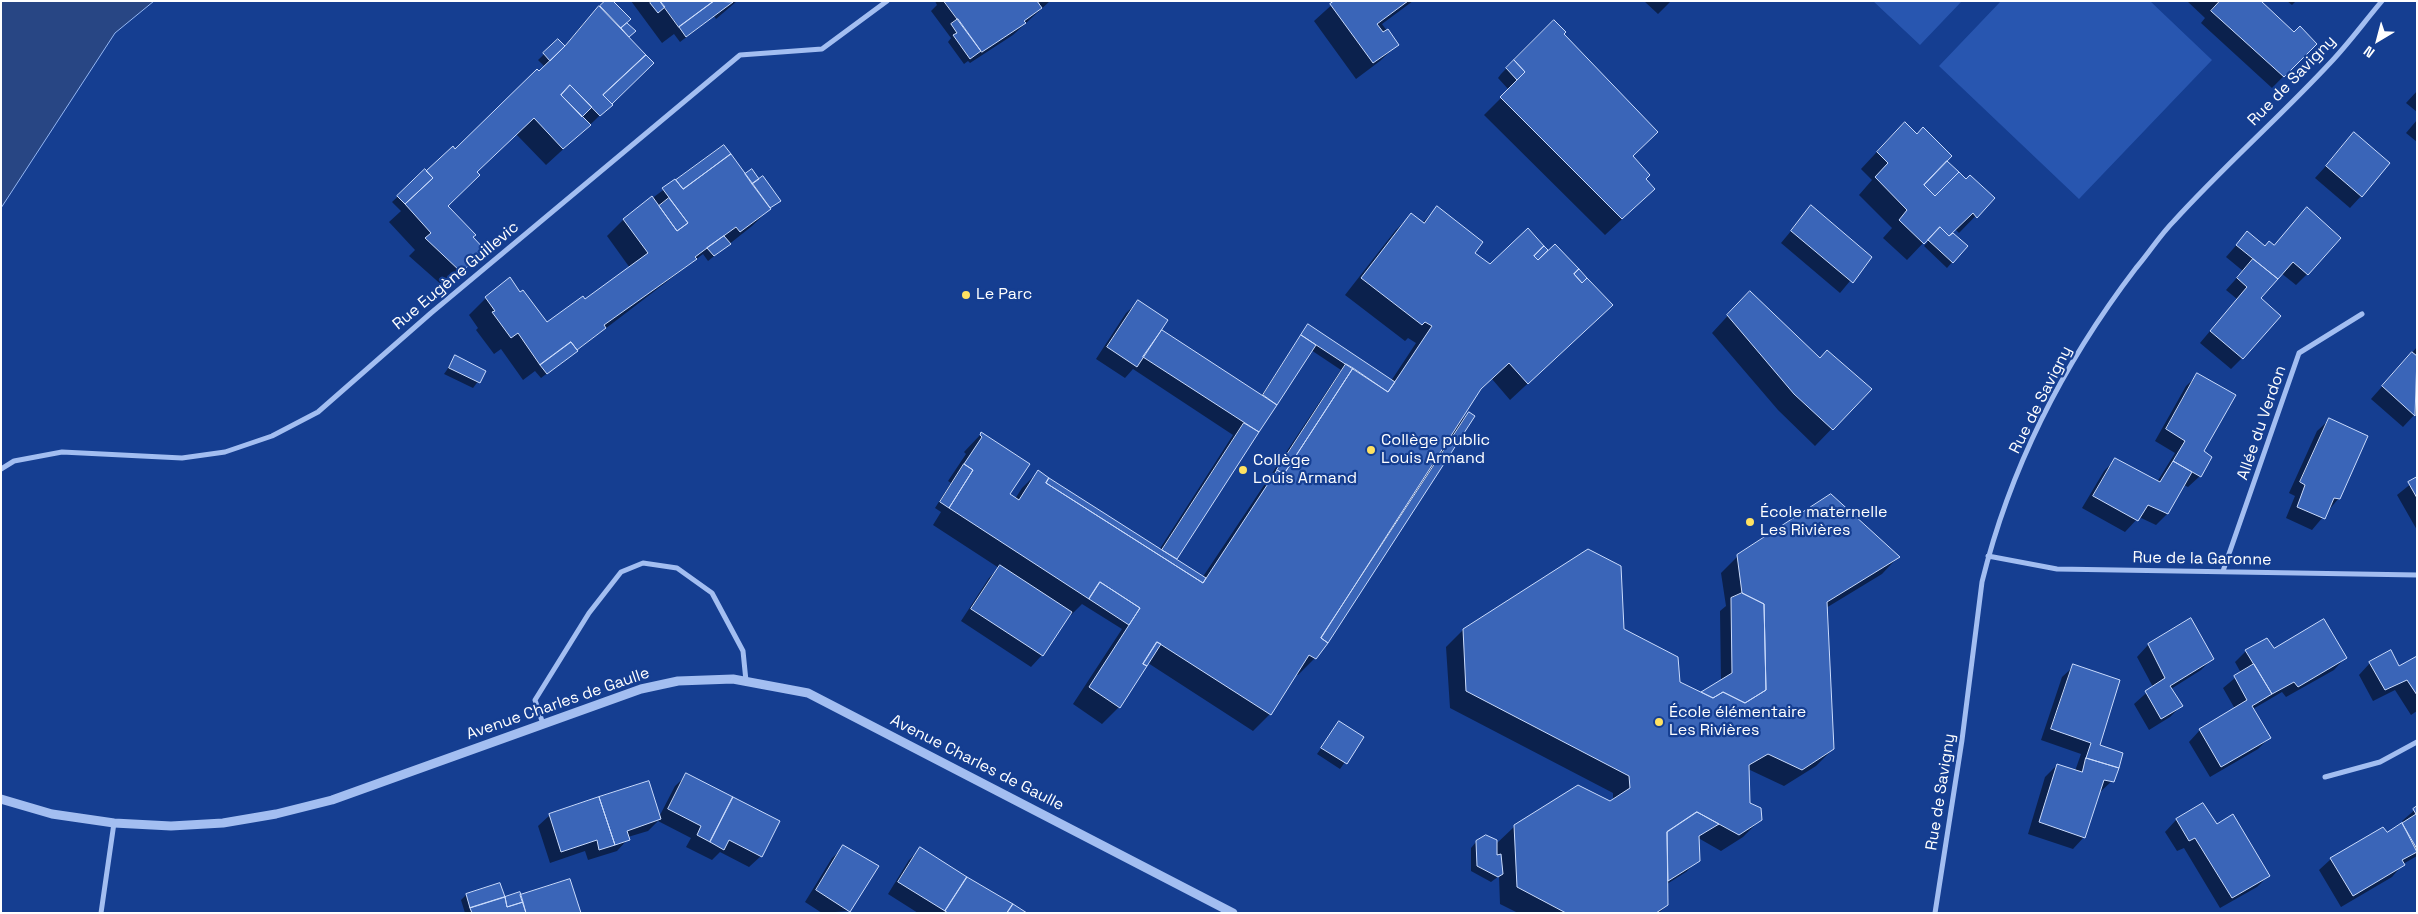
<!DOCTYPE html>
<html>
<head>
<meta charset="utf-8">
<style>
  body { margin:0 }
  #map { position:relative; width:2418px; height:914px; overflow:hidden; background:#153e91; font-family:"Space Grotesk",sans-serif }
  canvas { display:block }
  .frame { position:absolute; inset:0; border:2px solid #fff; pointer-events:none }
  .north { position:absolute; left:2353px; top:15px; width:50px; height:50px; -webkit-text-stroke:4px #153e91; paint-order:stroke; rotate:217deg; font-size:14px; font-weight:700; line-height:20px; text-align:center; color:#fff }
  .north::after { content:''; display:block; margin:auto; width:18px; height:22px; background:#fff; clip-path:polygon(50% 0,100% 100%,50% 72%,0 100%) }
</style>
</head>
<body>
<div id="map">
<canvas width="2418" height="914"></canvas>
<div class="frame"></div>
<div class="north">N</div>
</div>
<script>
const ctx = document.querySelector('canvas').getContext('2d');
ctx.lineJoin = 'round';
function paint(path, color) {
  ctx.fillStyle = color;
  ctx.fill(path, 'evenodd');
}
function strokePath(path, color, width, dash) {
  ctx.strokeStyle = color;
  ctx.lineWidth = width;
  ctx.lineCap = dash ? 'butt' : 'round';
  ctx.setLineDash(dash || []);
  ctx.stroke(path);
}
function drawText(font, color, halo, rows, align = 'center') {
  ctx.font = font + ' "Space Grotesk",sans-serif';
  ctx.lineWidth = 4.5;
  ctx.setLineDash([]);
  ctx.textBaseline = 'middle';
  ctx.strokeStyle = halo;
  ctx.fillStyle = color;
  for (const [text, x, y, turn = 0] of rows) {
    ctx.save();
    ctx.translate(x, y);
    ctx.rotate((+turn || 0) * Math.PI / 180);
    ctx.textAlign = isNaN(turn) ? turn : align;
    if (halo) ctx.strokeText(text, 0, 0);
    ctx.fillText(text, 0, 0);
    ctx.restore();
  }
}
paint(new Path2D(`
  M1873,1H1962L1920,45Z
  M2001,1H2150L2212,60L2079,199L1939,66Z`), '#2856b0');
const water = new Path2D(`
  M1,1H154L115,33L1,208Z`);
paint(water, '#284684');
strokePath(water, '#95b7f3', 1);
paint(new Path2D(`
  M607,1L634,31L628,37L653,63L594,121L546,165L516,134L476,172L446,206L484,251L444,287L409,256L415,250L389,222L401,211L392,202L425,171L426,173L455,150L540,73L545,67L538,60L558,41L564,47L583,24Z
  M631,1H737L716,19L714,16L680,42L674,34L662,43Z
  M935,1H1050L1013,35L970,63L968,61L964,64L948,42L951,38L931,11L937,5Z
  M1336,1H1413L1382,24L1397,45L1380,61L1356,79L1314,21Z
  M1644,1H1671L1658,14Z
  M2187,1H2259L2294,34L2315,44L2272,88L2201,23L2205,18Z
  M2287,1H2296L2292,5Z
  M1562,34L1644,179L1637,205L1605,235L1484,115L1509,90L1498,78L1501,74L1531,43Z
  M2417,91V112L2406,103Z
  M2417,120V142L2406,133Z
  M1888,140L1938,169L1966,181L1993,198L1959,233L1955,229L1951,233L1966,246L1947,268L1924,246L1928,242L1926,240L1907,260L1883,238L1892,228L1859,195L1872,180L1861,169Z
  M2346,144L2361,196L2350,208L2315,178Z
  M723,146L745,176L759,181L779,200L752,226L708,261L703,254L541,378L535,371L523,380L501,349L494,354L476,330L478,328L469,315L486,298L509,279L547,324L585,301L630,268L607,236L624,219Z
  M1811,207L1870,257L1840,293L1781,243Z
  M1437,208L1474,253L1490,266L1527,230L1548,252L1595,321L1510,400L1492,379L1478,391L1459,422L1469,413L1327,642L1315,658L1298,675L1296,674L1270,714L1253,731L1148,663L1119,707L1102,724L1073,704L1122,629L1082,604L1071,615L1070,614L1042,655L1031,667L961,621L989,578L999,568L933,525L941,512L935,508L951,483L948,481L966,454L964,452L981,434L1008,495L1015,499L1022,488L1038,472L1159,550L1233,435L1133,369L1125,378L1096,359L1126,313L1138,302L1160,330L1261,396L1308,326L1391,381L1416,343L1408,338L1405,341L1345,295L1395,231L1412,214L1422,223ZM1311,350L1341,370L1202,578L1174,560Z
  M2307,209V274L2296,285L2281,273L2259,298L2242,358L2231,369L2200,343L2237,299L2226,290L2243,271L2226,257L2247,233L2265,247L2273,246Z
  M1734,309L1870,389L1815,446L1778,410L1712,333Z
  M2417,347V412L2403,427L2371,399Z
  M456,357L485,372L473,388L444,374Z
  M2198,375L2203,452L2200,476L2188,487L2184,485L2167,514L2156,525L2139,517L2125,532L2082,508L2104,471L2115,460L2157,482L2175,453L2155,441L2186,386Z
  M2329,420L2339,498L2312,530L2286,518L2295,496L2289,493L2317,431Z
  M2417,479V530L2397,495Z
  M1738,556L1898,557L1882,574L1826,608L1833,749L1816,766L1784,786L1750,770L1748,771L1749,804L1760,820L1743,837L1721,851L1700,839L1698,840V860L1686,872L1667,884V905L1659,913H1518L1500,904L1499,876L1491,882L1471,871V848L1476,842L1498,856L1496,844L1515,826L1610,803L1613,801V793L1450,708L1446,647L1463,630L1623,629L1679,683L1701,694L1721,681L1720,611L1726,606L1721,573Z
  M2191,620L2213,658L2201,670L2171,689L2181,706L2170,717L2149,730L2134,704L2153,687L2137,657L2148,645Z
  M2274,649L2345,658L2334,670L2286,697L2282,692L2253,709L2269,738L2258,749L2210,777L2189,742L2200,730L2235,709L2223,688L2241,673L2235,662L2246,651Z
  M2417,657V711L2411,715L2395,690L2373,701L2359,675L2370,663L2398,668Z
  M2074,666L2112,781L2099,793L2084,837L2073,849L2028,834L2045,777L2057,765L2075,771L2081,754L2041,740L2062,677Z
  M1339,723L1362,738L1340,769L1317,754Z
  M687,775L761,856L749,867L720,852L712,860L686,847L691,838L658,821L648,831L628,837V839L617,851L588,860L585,851L550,863L538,826L550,815L659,817L675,786Z
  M2203,804L2217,826L2268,876L2257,887L2220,908L2184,848L2177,851L2165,832L2176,820Z
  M2417,808V856L2403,864L2392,877L2341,907L2319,870L2331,859L2387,834L2404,823L2402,821Z
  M844,847L849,911L822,913L805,902L832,858Z
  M920,849L1024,913H918L888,894L909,860Z
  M466,895L504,898L520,897L580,913H465L461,900Z`), '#0007');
const building = new Path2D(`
  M605,1H613L631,19L621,28L600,6Z
  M652,1H660L665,7L658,13L650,3Z
  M660,1H714L679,27Z
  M714,1L733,2L686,37L679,27Z
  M944,1H1037L1042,8L1024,21L1026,23L982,52Z
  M1334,1H1408L1377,24L1383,32L1388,29L1399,45L1373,63L1330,4Z
  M2220,1H2261L2294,32L2300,26L2317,44L2284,77L2211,11Z
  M599,6L646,55L603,95L613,105L600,116L570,85L561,95L591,125L563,149L534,118L477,172L480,175L448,206L476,235L473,237L486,251L461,272L425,238L431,233L405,204L433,178L426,171L453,146L455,149L537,69L539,71L565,46Z
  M958,19L981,51L970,59L953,35L957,33L951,24Z
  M1554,20L1566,32L1564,34L1658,132L1633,156L1650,175L1646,179L1655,189L1622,219L1500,97L1525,72L1514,60Z
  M627,23L636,31L629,37L621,28Z
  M558,39L565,46L550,61L543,53Z
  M646,55L654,63L612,104L603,95Z
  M1514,60L1525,72L1517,80L1506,68Z
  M570,85L592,107L582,117L561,95Z
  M1905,122L1917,134L1923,127L1952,156L1924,185L1935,196L1959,172L1966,179L1970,175L1995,198L1977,218L1973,213L1949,236L1940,227L1924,244L1899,220L1907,210L1875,177L1888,163L1877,152Z
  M2354,132L2390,163L2362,197L2326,166Z
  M724,145L731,154L683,189L676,180Z
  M731,154L771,209L740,232L736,227L707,248L695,257L697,259L604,325L606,328L577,350L571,342L540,365L518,333L511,338L492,312L495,311L485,297L510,277L520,292L523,290L547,322L583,296L585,299L648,253L623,219L652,196L677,231L688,223L662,188L675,179L683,189Z
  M1947,161L1959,172L1935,196L1924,185Z
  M425,169L433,178L405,204L397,196Z
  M752,169L759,179L752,184L745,174Z
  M763,176L781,201L770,208L752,184Z
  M669,198L688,223L677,231L659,206Z
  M1811,205L1872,257L1853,283L1791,231Z
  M1437,206L1483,242L1475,253L1490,264L1528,228L1544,246L1534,256L1538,260L1555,244L1579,269L1574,274L1582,283L1587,278L1613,305L1528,384L1509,363L1481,389L1321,638L1328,643L1316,659L1309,655L1271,715L1157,642L1143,664L1147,666L1120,708L1089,687L1140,608L1100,582L1089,599L949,508L973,470L964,464L982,437L980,435L981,432L1030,464L1010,494L1019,500L1038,470L1049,478L1046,483L1203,583L1277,470L1284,474L1353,368L1388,392L1432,326L1425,322L1422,325L1361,278L1411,213L1424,223Z
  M2307,207L2341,238L2308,275L2293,262L2278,279L2236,245L2247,231L2265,246L2269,241L2274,245Z
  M1940,227L1949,236L1953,233L1968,246L1953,263L1928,240Z
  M724,236L731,244L714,256L707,248Z
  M1544,246L1548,250L1538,260L1534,256Z
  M2253,259L2278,279L2261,298L2281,316L2243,359L2210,331L2247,287L2237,278Z
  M1579,269L1587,278L1582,283L1574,274Z
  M1750,291L1820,358L1827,350L1872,389L1833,430L1794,394L1727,315Z
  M1138,300L1168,320L1137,367L1107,347Z
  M1308,324L1395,382L1388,392L1301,335Z
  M1162,330L1277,405L1259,432L1143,357Z
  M1301,335L1316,345L1277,405L1263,395Z
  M571,342L578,351L547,374L540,365Z
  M2412,352L2417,356L2415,416L2382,386Z
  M455,355L486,371L480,383L449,368Z
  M1346,364L1353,368L1284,474L1277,470Z
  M2197,373L2236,395L2204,451L2212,457L2201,477L2173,461L2185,441L2166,429Z
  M1469,412L1475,416L1328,643L1321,638Z
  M2329,418L2368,436L2340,499L2334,498L2325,519L2297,507L2305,485L2300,482Z
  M1244,423L1259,432L1177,559L1162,550Z
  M2115,458L2160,482L2173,461L2192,472L2168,514L2148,505L2138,521L2093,496Z
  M964,464L973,470L949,508L940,502Z
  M2417,477V498L2408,482Z
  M1049,478L1206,578L1203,583L1046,483Z
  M1831,494L1900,557L1827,602L1834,749L1802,770L1768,754L1749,765L1750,803L1761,808L1762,820L1739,835L1697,812L1667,832L1668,905L1656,913H1566L1517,887L1514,825L1578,785L1610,801L1630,788L1629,776L1466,691L1463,629L1588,549L1621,566L1624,629L1678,657L1680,682L1713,698L1723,692L1745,703L1766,690L1764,604L1742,593L1737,555Z
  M1000,565L1072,612L1043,656L971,609Z
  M1100,582L1140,608L1129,625L1089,599Z
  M1742,593L1764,604L1766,690L1745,703L1723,692L1713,698L1701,692L1732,673L1731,598Z
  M2191,618L2214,659L2170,686L2183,706L2161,719L2145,691L2165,678L2148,644Z
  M2324,619L2347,658L2298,687L2294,682L2272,694L2245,650L2267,638L2274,648Z
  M1157,642L1161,644L1147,666L1143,664Z
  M2391,650L2399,666L2417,656V695L2407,680L2385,690L2369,662Z
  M2073,664L2120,680L2100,745L2123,753L2119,768L2086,758L2091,743L2051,729Z
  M2254,664L2272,694L2252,706L2271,738L2221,767L2199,729L2247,700L2234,676Z
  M1339,721L1364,737L1347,764L1321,748Z
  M2086,758L2119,768L2114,782L2104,780L2085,838L2039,822L2057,764L2082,772Z
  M686,773L733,797L710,842L697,835L701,826L668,809Z
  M649,781L661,819L627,831L630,840L615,845L599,797Z
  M599,797L615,845L599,850L597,840L561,852L549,814Z
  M733,797L780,821L762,857L729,840L724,850L710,842Z
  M2203,803L2217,824L2233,814L2270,876L2232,898L2195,838L2189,841L2176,819Z
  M2417,806V849L2402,823L2416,814L2413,809Z
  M1697,812L1719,824L1699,836L1700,861L1668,881L1667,832Z
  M2402,823L2417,852L2402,860L2405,865L2353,896L2330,858L2383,827L2387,832Z
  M1486,835L1497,840V855L1501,854L1503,874L1498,877L1477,866L1476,841Z
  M843,845L879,866L850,912L816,890Z
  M920,847L967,877L945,911L898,882Z
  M967,877L1013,904L1007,913H948L945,911Z
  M570,879L581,913H526L520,895Z
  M500,883L505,897L470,908L466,894Z
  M520,892L523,902L507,907L505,897Z
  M505,897L507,907L523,902L526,913H472L470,908Z
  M1013,904L1027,913H1007Z`);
paint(building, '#3a65b8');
strokePath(building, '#cadbfc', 1);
strokePath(new Path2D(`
  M1,469L14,461L62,452L182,458L225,452L272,436L318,412L431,313L740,55L822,49L887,1
  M1988,556L2057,569L2417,575
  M2223,571L2299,353L2362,314
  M543,724L535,700L589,613L621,572L643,563L677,568L712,593L743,651L746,681
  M2325,777L2380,762L2417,742
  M101,913L114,823
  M1935,913L1962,740L1982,582C2010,468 2065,361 2136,268C2149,253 2160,235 2174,221C2224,166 2280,117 2331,62C2349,43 2365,21 2382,1`), '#a3bef1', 5);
strokePath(new Path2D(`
  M1,799L52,814L114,823L171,826L223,823L276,814L332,800L641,689L678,681L733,679L808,693L1233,913`), '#a3bef1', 9);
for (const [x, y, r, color] of [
  [966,295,5,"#ffe262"],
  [1371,450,5,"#ffe262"],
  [1243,470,5,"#ffe262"],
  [1750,522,5,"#ffe262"],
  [1659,722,5,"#ffe262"]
]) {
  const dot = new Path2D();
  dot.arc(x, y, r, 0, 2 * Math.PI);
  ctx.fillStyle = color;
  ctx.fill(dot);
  strokePath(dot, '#153e91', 2);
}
drawText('16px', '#fff', '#153e91', [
  ["Rue de Savigny",2292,81,-46],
  ["Rue Eugène Guillevic",456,276,-40],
  ["Rue de Savigny",2041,400,-63],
  ["Allée du Verdon",2262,423,-71],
  ["Rue de la Garonne",2202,559,1],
  ["Avenue Charles de Gaulle",558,704,-19],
  ["Avenue Charles de Gaulle",977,763,27],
  ["Rue de Savigny",1941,792,-81]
]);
drawText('16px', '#fff', '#153e91', [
  ["Le Parc",976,295],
  ["Collège public",1381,441],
  ["Louis Armand",1381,459],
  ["Collège",1253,461],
  ["Louis Armand",1253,479],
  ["École maternelle",1760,513],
  ["Les Rivières",1760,531],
  ["École élémentaire",1669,713],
  ["Les Rivières",1669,731]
], 'left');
</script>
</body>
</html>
